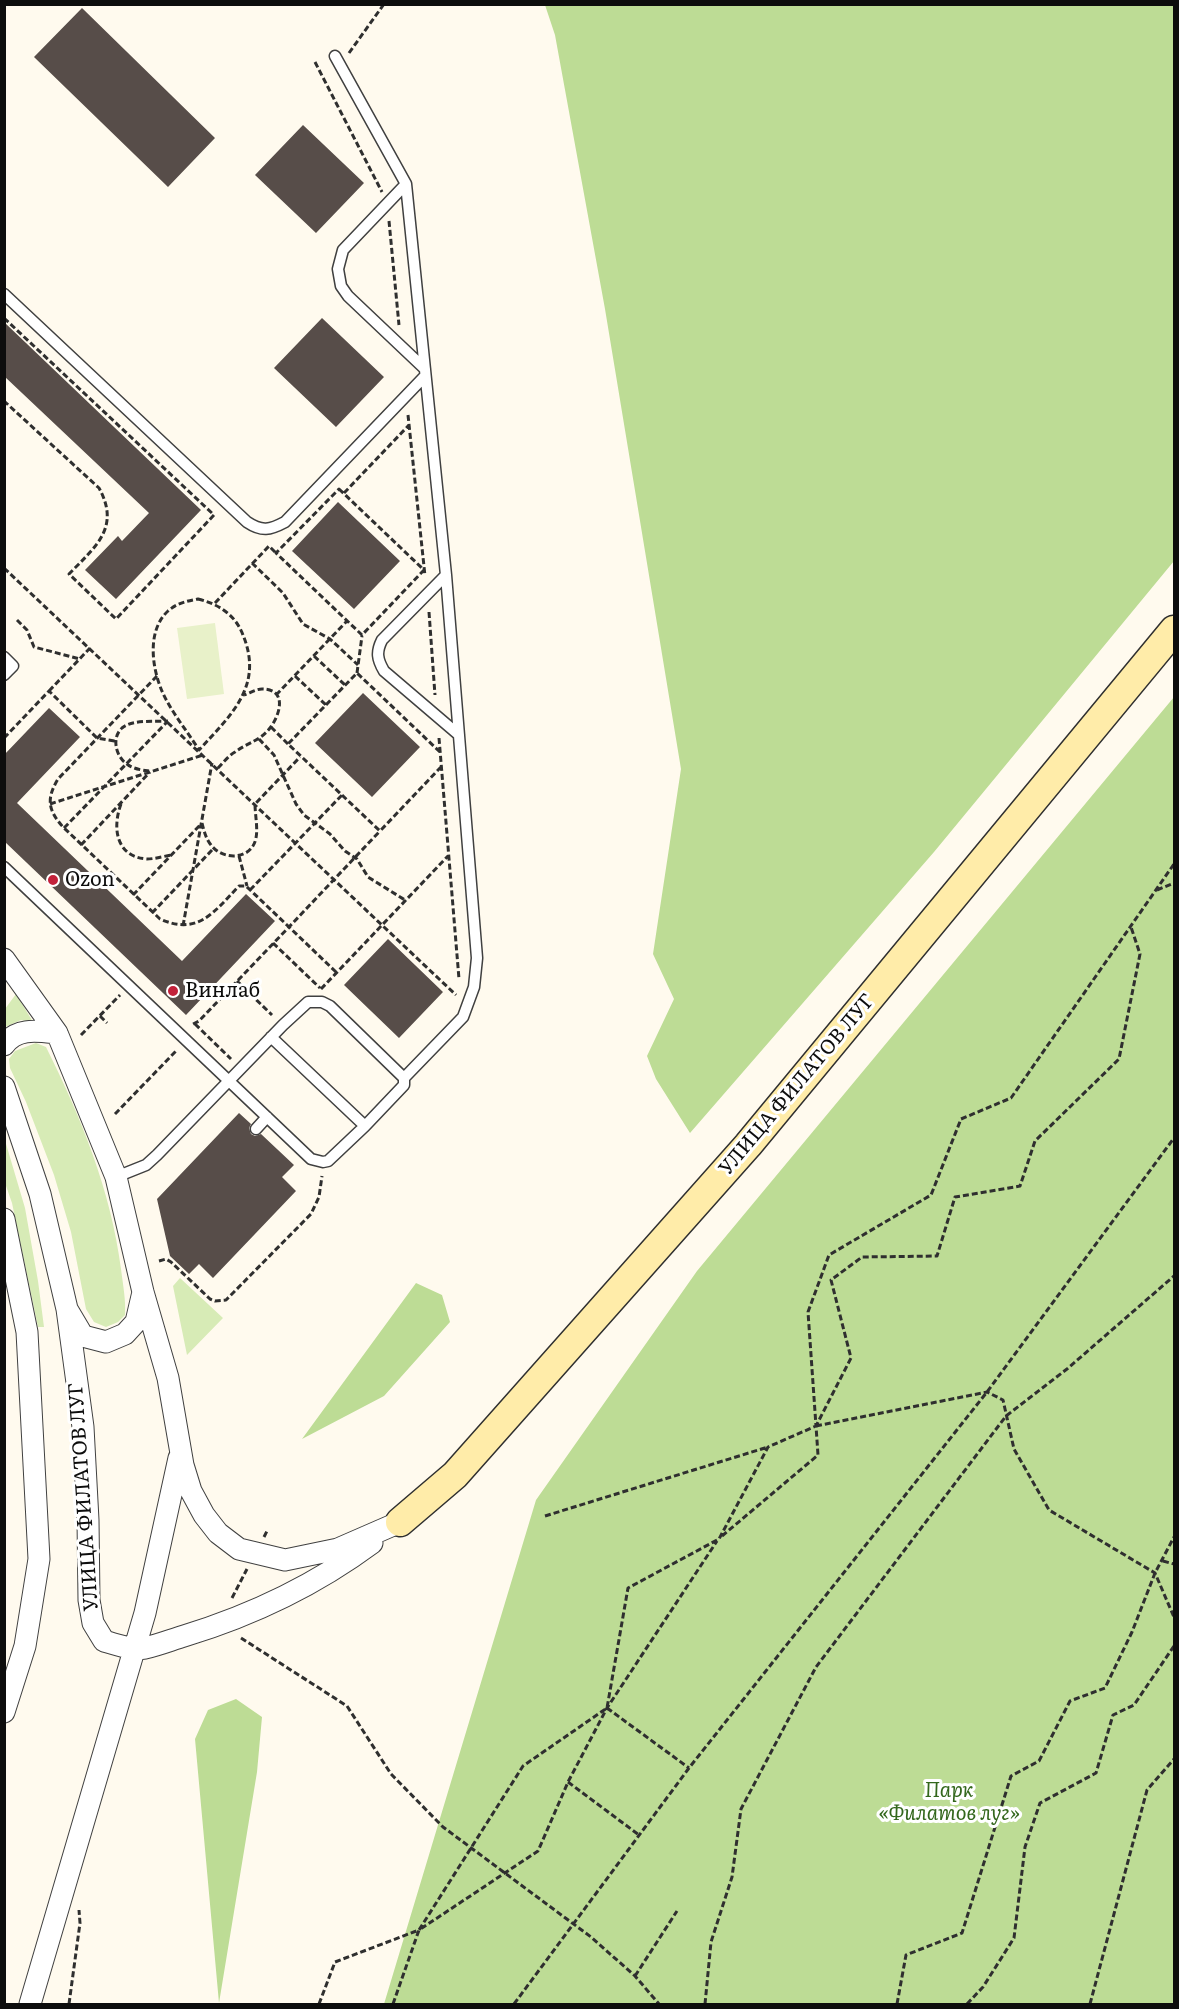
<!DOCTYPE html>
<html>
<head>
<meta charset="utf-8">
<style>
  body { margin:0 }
  #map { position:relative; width:1179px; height:2009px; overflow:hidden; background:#fffaee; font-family:Literata,serif }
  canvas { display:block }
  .frame { position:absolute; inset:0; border:6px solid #0d0d0d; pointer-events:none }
</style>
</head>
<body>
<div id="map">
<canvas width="1179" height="2009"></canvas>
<div class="frame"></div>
</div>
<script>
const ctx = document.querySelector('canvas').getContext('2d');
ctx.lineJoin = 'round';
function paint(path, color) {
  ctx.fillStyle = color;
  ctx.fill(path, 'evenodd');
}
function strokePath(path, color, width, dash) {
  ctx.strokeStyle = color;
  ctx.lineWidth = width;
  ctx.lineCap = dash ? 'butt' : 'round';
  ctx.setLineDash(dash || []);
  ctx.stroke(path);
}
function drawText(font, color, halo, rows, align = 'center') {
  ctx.font = font + ' Literata,serif';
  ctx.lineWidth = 6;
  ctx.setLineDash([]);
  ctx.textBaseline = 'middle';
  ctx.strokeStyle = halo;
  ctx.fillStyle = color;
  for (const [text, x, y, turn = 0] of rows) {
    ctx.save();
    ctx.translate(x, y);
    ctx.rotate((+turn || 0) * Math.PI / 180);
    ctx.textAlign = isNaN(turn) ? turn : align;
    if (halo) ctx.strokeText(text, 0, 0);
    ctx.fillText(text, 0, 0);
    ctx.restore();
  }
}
paint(new Path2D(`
  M16,994L33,1022L21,1020L5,1027V1009Z
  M36,1043L46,1047C81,1117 111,1191 121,1269C123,1285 126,1300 125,1315L118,1322L106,1327L94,1322L86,1309L71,1232L54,1175L26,1102L10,1068L9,1059L15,1051Z
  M4,1137L25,1208L38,1281L44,1327H38L12,1203L5,1183Z
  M180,1278L223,1318L187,1355L173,1286Z`), '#d7ebb6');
paint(new Path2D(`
  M545,5H1174V561L934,852L690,1133L656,1079L647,1056L674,999L653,954L681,769L605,309L555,35Z
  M1174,697V2004H384L536,1500L697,1271Z
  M416,1283L442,1295L450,1322L384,1396L302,1439Z
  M236,1699L262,1717L257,1772L219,2003L195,1739L208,1710Z`), '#bddc95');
paint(new Path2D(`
  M215,623L224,694L187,699L177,628Z`), '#e8f1c9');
paint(new Path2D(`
  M82,8L215,138L168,187L34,57Z
  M303,125L364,183L316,233L255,175Z
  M322,318L384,377L336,427L274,368Z
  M4,322L201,510L116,599L85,570L118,536L122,541L149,513L4,376Z
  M338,502L400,561L354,609L292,551Z
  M363,693L420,747L372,797L315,743Z
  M49,708L80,737L17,803L182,961L246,894L275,921L186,1015L4,841V755Z
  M388,939L443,992L399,1038L344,985Z
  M239,1113L251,1124L249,1128L251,1134L255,1136L261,1134L294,1165L282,1177L296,1191L213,1278L199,1264L189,1274L170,1256L157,1199Z`), '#574d49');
const lane = new Path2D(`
  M406,184L343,250L338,269L341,286L348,296L425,369
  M4,294L247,522C262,532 270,530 285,522L425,376
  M446,575L382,640C376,652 377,659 384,671L459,735
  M4,657L13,666L4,675
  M4,867L311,1159L323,1162L328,1161L365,1126
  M271,1037L365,1126L404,1085V1078
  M256,1129L267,1117
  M116,1177L146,1165L157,1155L283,1025L308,1002H322L330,1006L404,1078L463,1017L474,987L477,958L446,575L406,184L335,56`);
const street = new Path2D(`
  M4,959L57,1033L116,1177L143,1292L168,1378L183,1465L191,1491L204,1515L218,1533L239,1549L285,1560L338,1549L400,1522
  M4,1045C17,1027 38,1031 57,1033
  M4,1087L40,1194L67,1309L83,1336L106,1342L125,1334L136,1322L143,1292
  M4,1219L27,1332L39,1559L25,1646L4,1712
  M67,1309L83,1427L88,1520L89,1600L93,1623L104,1641C117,1645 131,1650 145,1648C158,1645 171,1640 184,1636C253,1615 314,1586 372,1543
  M30,2004L145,1613L179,1458`);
const secondary = new Path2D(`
  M400,1522L455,1475L748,1145L1174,630`);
strokePath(lane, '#404040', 13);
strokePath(street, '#404040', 23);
strokePath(secondary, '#2f2f2f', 31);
strokePath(new Path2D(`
  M349,53L384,4
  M315,62L382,192
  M389,221L399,325
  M4,318L214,515L116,619L69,574C95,547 121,528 99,488L4,401
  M408,415L425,576
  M339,489L424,570L362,635L276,553Z
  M344,493L409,425
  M252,563L283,593L303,624L330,639L358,665
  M4,568L456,995
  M198,599C218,604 235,614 243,635C264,686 231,715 199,750C189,734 177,719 168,703C153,678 144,633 168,611C177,603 187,601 198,599Z
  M215,603L269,546L276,553
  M429,612L435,695
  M17,620L27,630L34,647L80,659
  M314,656L345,685
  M357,673L362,636
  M157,676L58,779C46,799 48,810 63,827L160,919C198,936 214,912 239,886H246L289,927L199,1021L191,1025
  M295,676L326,705
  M49,691L90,648
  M276,695L347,621
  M271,727L288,744
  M4,738L49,691L97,738L115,741
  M439,738L459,979
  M259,739L274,755L296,804L304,815L330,834L345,851L357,859L368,877L405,900
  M440,752L357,673L288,744L380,831L441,767
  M218,768C223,763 228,756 235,752C247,743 260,741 270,728C280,715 288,689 262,689C256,689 250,693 244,695
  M149,771C142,770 133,769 127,764C116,757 111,738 122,728C133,719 155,722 168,721
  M50,804L203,755
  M121,804C112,828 116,857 147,859C155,859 164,856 172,855
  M202,823C204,831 206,839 211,845C223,861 252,860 256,838C258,828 255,814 255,804L300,757
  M64,828L168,721
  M81,845L150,772
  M239,856L247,886
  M250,890L342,795
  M1157,890L1174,883
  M133,895L201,824
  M152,913L213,849
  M183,926L212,763
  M273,943L320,988
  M336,972L289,927L380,831
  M237,981L272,1015
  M321,989L448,856
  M100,1016L107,1023
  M195,1024L231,1059
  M81,1035L120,995
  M115,1114L176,1051
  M159,1261L166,1259L171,1262L210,1299L215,1301L226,1300L311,1214L319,1197L322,1176
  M816,1426L987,1392L1003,1400L1014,1449L1049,1510L1155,1573L1174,1617
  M545,1516L768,1447
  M722,1536L818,1455L816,1426L851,1358L831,1280L862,1257L937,1256L955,1197L1020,1186L1035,1141L1119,1059L1140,954L1131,927
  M264,1537L268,1529
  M1163,1561L1174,1564
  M232,1598L247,1569
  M241,1638L347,1706L391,1774L443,1827L591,1937L635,1976L659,2004
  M607,1708L689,1768
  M568,1782L639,1835
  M635,1976L677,1911
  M69,2004L80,1923L79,1910
  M319,2004L335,1962L419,1930L523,1766L607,1708L628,1588L719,1539L768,1447L816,1426L808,1312L829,1255L931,1195L961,1119L1011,1098L1174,864
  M393,2004L419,1930L538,1851L568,1782L607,1708L717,1541
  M514,2004L689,1768L987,1392L1174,1138
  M705,2004L711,1942L732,1877L741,1809L816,1667L1006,1416L1067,1369L1174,1276
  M897,2004L906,1955L962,1933L1011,1776L1039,1761L1070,1701L1105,1688L1132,1632L1155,1573L1174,1537
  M967,2004L983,1987L1014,1938L1025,1847L1040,1803L1096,1773L1113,1715L1134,1705L1174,1646
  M1090,2004L1147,1790L1174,1759`), '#2f2f2f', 3, [6, 3]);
strokePath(lane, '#fff', 10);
strokePath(street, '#fff', 21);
strokePath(secondary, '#ffeca9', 28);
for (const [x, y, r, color] of [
  [53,880,6,"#c2213a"],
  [173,991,6,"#c2213a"]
]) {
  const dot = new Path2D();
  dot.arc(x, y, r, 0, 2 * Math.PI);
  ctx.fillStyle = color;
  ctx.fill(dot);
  strokePath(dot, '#fff', 2);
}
drawText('20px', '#0d0d0d', '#fff', [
  ["Ozon",65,880],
  ["Винлаб",185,991]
], 'left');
drawText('20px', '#0d0d0d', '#fff', [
  ["УЛИЦА ФИЛАТОВ ЛУГ",797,1085,-50],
  ["УЛИЦА ФИЛАТОВ ЛУГ",84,1497,-94]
]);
drawText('italic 20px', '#33671c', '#fff', [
  ["Парк",949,1791],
  ["«Филатов луг»",949,1814]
]);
</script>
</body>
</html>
